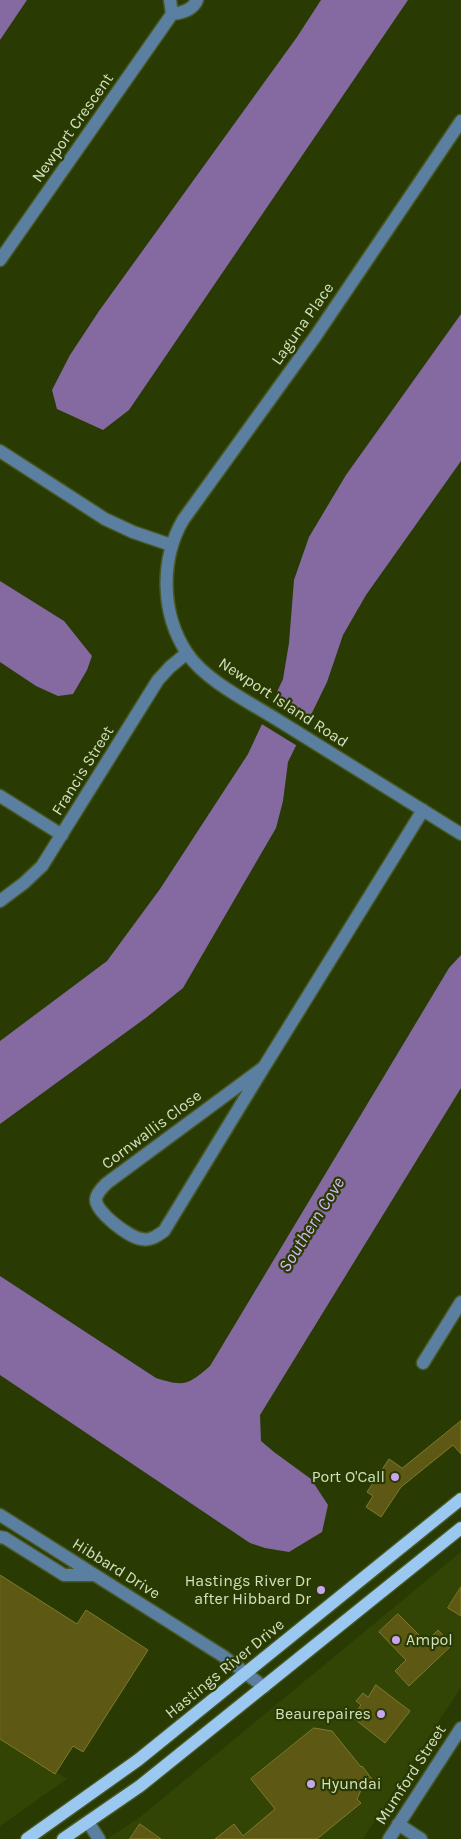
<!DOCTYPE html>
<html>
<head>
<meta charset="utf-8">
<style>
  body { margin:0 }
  canvas { display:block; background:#293a02 }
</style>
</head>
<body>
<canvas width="461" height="1839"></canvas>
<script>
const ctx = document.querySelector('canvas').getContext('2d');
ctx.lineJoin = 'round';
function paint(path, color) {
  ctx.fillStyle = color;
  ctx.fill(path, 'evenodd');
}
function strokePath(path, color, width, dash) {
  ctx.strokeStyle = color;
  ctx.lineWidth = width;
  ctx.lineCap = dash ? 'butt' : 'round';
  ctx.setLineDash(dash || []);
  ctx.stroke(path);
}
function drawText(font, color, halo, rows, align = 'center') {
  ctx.font = font + ' Karla,sans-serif';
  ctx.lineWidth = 4.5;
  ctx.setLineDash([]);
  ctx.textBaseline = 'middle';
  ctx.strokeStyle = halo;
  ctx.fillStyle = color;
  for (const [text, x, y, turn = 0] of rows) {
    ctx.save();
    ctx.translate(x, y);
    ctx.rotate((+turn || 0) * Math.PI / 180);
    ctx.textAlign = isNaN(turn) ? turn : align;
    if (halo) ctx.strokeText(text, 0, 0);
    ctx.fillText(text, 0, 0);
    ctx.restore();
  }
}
paint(new Path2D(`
  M461,1552V1687L363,1839H107L139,1818Z
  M0,1734L67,1779L0,1826Z`), '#324505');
paint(new Path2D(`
  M0,0H27L0,40Z
  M321,0H408L129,410L103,430L57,409L52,390L70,355L99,311L297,37Z
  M461,314V461L366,595L343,635L327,682L288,762L283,801L276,828L183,988L147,1017L0,1124V1041L107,961L160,889L248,754L283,679L289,643L294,580L309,537L346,475Z
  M0,581L64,621L92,656L87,670L73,694L58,696L36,686L0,662Z
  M461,955V1088L260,1415L261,1441L274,1452L311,1479L328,1505L322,1532L289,1552L265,1548L250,1543L0,1375V1276L156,1378C184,1387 188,1385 210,1366L449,968Z`), '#846aa0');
paint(new Path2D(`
  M270,701L309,725L299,747L260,723Z`), '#293a02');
const building = new Path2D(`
  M461,1421V1454L453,1445L401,1487L381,1517L366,1507L373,1496L367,1492L389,1459L402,1468Z
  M0,1575L77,1624L86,1610L148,1650L83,1752L73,1746L55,1774L0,1739Z
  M461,1587V1616L448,1608Z
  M398,1614L426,1642L438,1630L452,1645L409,1686L395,1671L406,1660L379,1632Z
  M376,1685L410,1711L385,1743L352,1717L361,1705L356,1701L363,1693L368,1697Z
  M314,1728L332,1731L361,1767L362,1766L372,1779L362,1788L357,1799L361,1803L317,1839H215L234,1824L243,1836L275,1809L251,1779Z
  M140,1824L161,1839H130Z`);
paint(building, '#5d5914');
strokePath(building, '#7f7a2c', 1);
const minor = new Path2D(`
  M170,0L172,14
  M461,121L315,337L183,520C160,560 161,614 187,653C205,681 253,704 281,722C341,759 401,796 461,834
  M0,260L172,14C182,13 193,10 197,0
  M0,451L105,519L133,532L171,545
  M0,796L62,835
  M0,901L24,883L42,866L158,680L170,667L187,653
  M264,1067L164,1231C157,1236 150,1241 142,1239C130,1238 95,1212 96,1199C97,1192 103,1187 107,1183Z
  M264,1067L423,810
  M423,1363L461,1302
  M0,1515L223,1656L264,1687
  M0,1537L5,1538L64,1575H95
  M88,1822L99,1839
  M398,1824L421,1839
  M389,1839L461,1728`);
const major = new Path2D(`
  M27,1839L138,1760L461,1499
  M63,1839L140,1786L461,1528`);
strokePath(minor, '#485824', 15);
strokePath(major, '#485824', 15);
strokePath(minor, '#5a7fa0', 12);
strokePath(major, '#9ac8f0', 12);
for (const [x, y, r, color] of [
  [395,1477,5,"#c8a6ef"],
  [321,1590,5,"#c8a6ef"],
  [396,1640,5,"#c8a6ef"],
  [381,1714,5,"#c8a6ef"],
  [311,1784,5,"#c8a6ef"]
]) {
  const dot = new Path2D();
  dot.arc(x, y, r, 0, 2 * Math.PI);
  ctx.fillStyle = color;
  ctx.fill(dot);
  strokePath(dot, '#293a02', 2);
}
drawText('16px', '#d3e1be', '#293a02', [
  ["Newport Crescent",73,128,-55],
  ["Laguna Place",303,324,-55],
  ["Newport Island Road",283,703,33],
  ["Francis Street",83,771,-58],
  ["Cornwallis Close",152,1130,-37],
  ["Hibbard Drive",116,1569,32],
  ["Hastings River Drive",225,1669,-39],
  ["Mumford Street",411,1775,-57]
]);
drawText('16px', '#d3e1be', '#293a02', [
  ["Port O'Call",385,1477],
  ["Hastings River Dr",311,1581],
  ["after Hibbard Dr",311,1599],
  ["Ampol",406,1640,"left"],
  ["Beaurepaires",371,1714],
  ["Hyundai",321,1784,"left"]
], 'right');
drawText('italic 18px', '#d2b5f4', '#293a02', [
  ["Southern Cove",312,1225,-58]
]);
</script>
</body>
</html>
